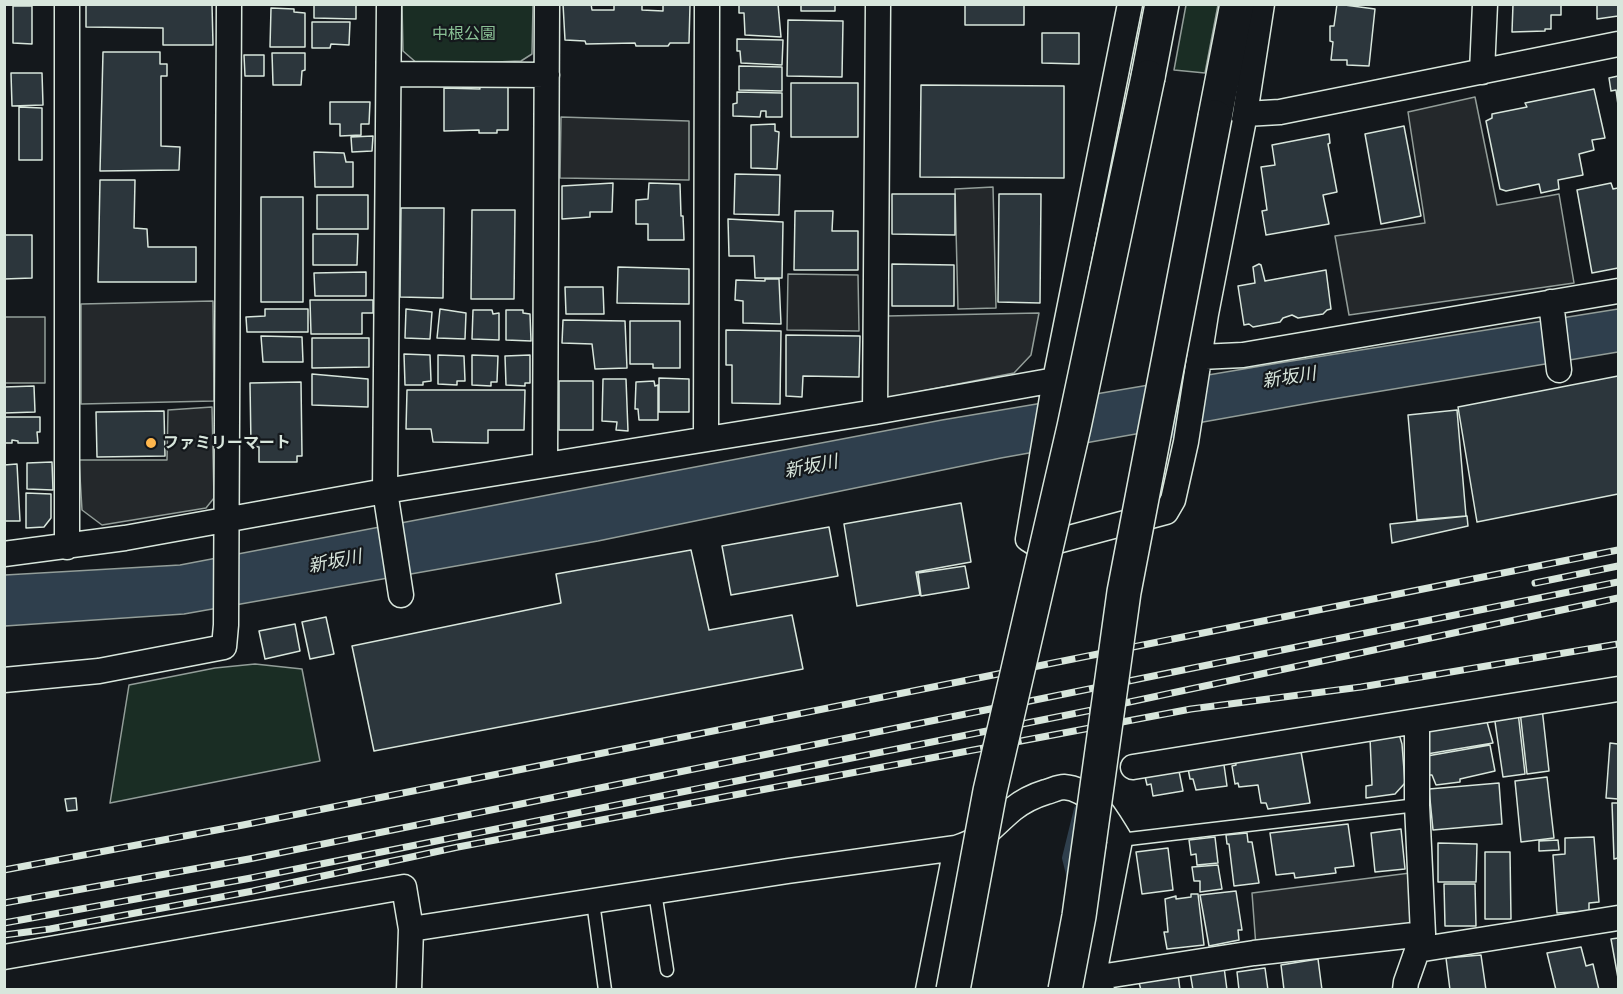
<!DOCTYPE html>
<html>
<head>
<meta charset="utf-8">
<style>
  body { margin:0 }
  #map { position:relative; width:1623px; height:994px; overflow:hidden; background:#14181c; font-family:"PT Sans Narrow",sans-serif }
  canvas { display:block }
  .frame { position:absolute; inset:0; border:6px solid #d8e6dc; pointer-events:none }
</style>
</head>
<body>
<div id="map">
<canvas width="1623" height="994"></canvas>
<div class="frame"></div>
</div>
<script>
const ctx = document.querySelector('canvas').getContext('2d');
ctx.lineJoin = 'round';
function paint(path, color) {
  ctx.fillStyle = color;
  ctx.fill(path, 'evenodd');
}
function strokePath(path, color, width, dash) {
  ctx.strokeStyle = color;
  ctx.lineWidth = width;
  ctx.lineCap = dash ? 'butt' : 'round';
  ctx.setLineDash(dash || []);
  ctx.stroke(path);
}
function drawText(font, color, halo, rows, align = 'center') {
  ctx.font = font + ' "PT Sans Narrow","Noto Sans JP",sans-serif';
  ctx.lineWidth = 4.5;
  ctx.setLineDash([]);
  ctx.textBaseline = 'middle';
  ctx.strokeStyle = halo;
  ctx.fillStyle = color;
  for (const [text, x, y, turn = 0] of rows) {
    ctx.save();
    ctx.translate(x, y);
    ctx.rotate((+turn || 0) * Math.PI / 180);
    ctx.textAlign = isNaN(turn) ? turn : align;
    if (halo) ctx.strokeText(text, 0, 0);
    ctx.fillText(text, 0, 0);
    ctx.restore();
  }
}
const green = new Path2D(`
  M402,5H533L532,54L521,61L419,65L403,51Z
  M1186,5H1218L1205,73L1174,70Z
  M255,664L302,669L320,761L110,803L129,685L215,668Z`);
paint(green, '#1a2d24');
strokePath(green, '#939e99', 1.5);
const parking = new Path2D(`
  M1475,97L1497,205L1559,194L1574,283L1349,315L1335,236L1425,223L1408,112Z
  M561,117L689,121V180L560,178Z
  M993,187L996,308L958,309L955,189Z
  M788,274L858,275L859,331L787,330Z
  M213,301L214,401L81,404V304Z
  M1039,313L1031,355L1014,373L887,398L886,316Z
  M5,317H45V383H5Z
  M212,407L214,498L206,508L102,525L82,510L79,460H167L168,410Z
  M1410,873L1412,929L1256,947L1252,893Z`);
paint(parking, '#24282b');
strokePath(parking, '#939e99', 1.5);
const water = new Path2D(`
  M1618,309V352L1321,401L1001,458L598,541L184,614L5,626V575L180,565L942,420L1279,363Z`);
paint(water, '#2f3f4d');
strokePath(water, '#939e99', 1.5);
strokePath(new Path2D(`
  M1172,434L1176,417
  M1071,878L1066,858L1078,809`), '#2f3f4d', 8);
const building = new Path2D(`
  M86,4H212L213,45H163V28L86,27Z
  M314,4H356V19L314,18Z
  M563,4H591L592,10H614V4H642V10L663,11V4L690,5L689,43H670L668,46H636L635,43L586,44L585,41L565,40Z
  M739,4H778L781,37L745,35L744,13H739Z
  M801,4H835V11H801Z
  M965,4H1024V25H965Z
  M1337,4L1375,9L1369,66L1347,65V60H1331L1333,42L1330,41V26H1334Z
  M1513,4H1561V15H1551V29H1545V31L1512,32Z
  M1597,4H1618V16L1597,19Z
  M13,6H32V44L13,43Z
  M271,8L294,9V12L305,13V47H270Z
  M788,20L843,21L842,77L787,76Z
  M312,22H350L349,45L331,44L330,48H312Z
  M1042,33H1079V64L1042,63Z
  M737,39L783,40L782,65L741,63L740,51H737Z
  M103,52H160V64H167V76H161V146L180,147L179,170L100,171Z
  M272,53H305V70L302,71L301,85H273Z
  M244,55H264V76H245Z
  M739,66L782,67V91L739,90Z
  M11,73H42L43,105L12,106Z
  M1618,76V105L1616,90L1611,91L1609,78Z
  M791,83H858V137H791Z
  M921,85L1064,86V178L920,177Z
  M479,86L508,87V130H497V133H479V130L444,131V88L480,89Z
  M1594,89L1605,138L1592,140L1594,150L1579,154L1583,175L1558,180L1559,189L1541,193L1539,184L1506,191L1500,189L1486,121L1492,118V114L1527,107L1525,103Z
  M737,92L782,93V117H766V111H761L760,117L733,116V104L737,103Z
  M330,102H370L369,124H361V135L340,136V124H330Z
  M19,107L42,108V160H19Z
  M775,124V131L779,132L777,169L751,168V125Z
  M1404,126L1421,216L1381,224L1365,134Z
  M1329,134L1330,143L1328,144L1337,192L1323,195L1329,224L1266,235L1262,211L1267,210L1261,167L1275,165L1272,145Z
  M373,136L372,151L352,152L351,137Z
  M314,152L344,153L346,162H353V187H315Z
  M735,174L780,175L779,215L734,214Z
  M100,180H135L134,228L147,229L148,247H196V282H98Z
  M613,183L612,212H590V217L562,219V186Z
  M649,183L680,184L681,216H683L684,240H648V224H636V200L648,199Z
  M1611,183L1613,189L1618,188V268L1592,273L1577,190Z
  M892,194H955V235L892,234Z
  M999,194H1041L1040,303L998,302Z
  M317,195H368V229H317Z
  M261,197H303V302H261Z
  M401,208H444L443,298L400,297Z
  M472,210H515L514,299H471Z
  M795,211H833L832,231H858V270H794Z
  M728,219L783,222L782,278H755L754,256H729Z
  M313,234H358L357,265H313Z
  M4,235H32V278L4,279Z
  M892,264L954,265V306H892Z
  M1259,264L1261,265L1265,281L1326,270L1331,309L1327,310L1323,314L1298,318L1292,315L1283,318L1280,322L1253,327L1249,324L1244,325L1238,286L1255,283L1253,267Z
  M618,267L689,269V304L617,303Z
  M366,272V296H315L314,273Z
  M765,279H779L781,324L743,323V301L735,300L736,280L765,281Z
  M565,287H603L604,314H566Z
  M310,300H373V313H362V334H311Z
  M265,309H308V332H247L246,317L265,316Z
  M406,309L432,312L430,339L405,338Z
  M440,309L466,313L465,339L437,338Z
  M473,310H492L493,314L499,313V340L472,339Z
  M506,310H523V313L530,314L531,341L506,340Z
  M563,320L625,321L627,368L595,369L592,344L562,343Z
  M630,321H680V368H653V364H630Z
  M726,330L781,331L780,404L732,403V365H726Z
  M786,335L860,336L859,377L803,376L802,397L786,396Z
  M261,336L302,337L303,362H263Z
  M312,338H369V367L312,368Z
  M404,354L430,355L431,381L423,382V385H405Z
  M438,355L464,356L465,381H457V385L438,384Z
  M472,355L498,356L497,382H491V386L472,385Z
  M530,355V383H525V386L506,385L505,356Z
  M312,374L368,379V407L312,405Z
  M1618,376V494L1477,522L1458,407Z
  M659,378L689,379V412H659Z
  M603,379H626L628,431L616,430L617,422L602,421Z
  M559,381H593V430H559Z
  M654,381L655,386L658,385V420H639L638,409H635L636,382Z
  M301,382L302,456H297V462H259V447L251,446L250,383Z
  M34,386L35,412L4,413V387Z
  M407,390H525L524,430H488V443L433,442L431,429H406Z
  M1457,410L1466,516L1417,520L1408,415Z
  M164,411L165,456L97,457L96,412Z
  M4,417H40V432H37L38,443H18V441L12,440V443H4Z
  M52,462L53,490L27,489V463Z
  M17,464L20,521H4V465Z
  M26,493L51,494V518L44,527L26,528Z
  M961,503L971,562L916,572L920,595L857,606L844,524Z
  M1467,516L1468,526L1392,543L1390,524Z
  M829,527L838,576L731,595L722,546Z
  M691,550L709,630L792,615L803,669L374,751L352,646L561,603L556,574Z
  M965,566L969,588L921,596L918,573Z
  M326,617L334,654L310,659L302,622Z
  M295,624L300,651L265,659L259,631Z
  M1542,708L1549,771L1527,774L1520,711Z
  M1518,712L1525,774L1503,777L1494,715Z
  M1475,720L1477,724L1487,722L1493,743L1427,754L1423,733L1441,725Z
  M1399,734L1402,744L1405,783L1395,794L1366,798V786L1372,785L1370,738Z
  M1610,743L1618,744V799L1606,798Z
  M1490,745L1495,771L1460,779V782L1436,785L1432,775H1429L1427,756Z
  M1300,746L1310,803L1268,809L1266,803H1261L1258,785L1239,787L1238,783L1235,784L1232,766L1236,765L1235,757Z
  M1223,758L1227,786L1196,790L1193,779H1190L1187,763Z
  M1178,766L1183,791L1153,796L1151,784L1147,785L1144,772Z
  M1547,777L1554,838L1521,842L1515,781Z
  M1499,783L1502,824L1433,830L1429,789Z
  M76,798L77,810L67,811L65,799Z
  M1612,803H1618V858L1614,859Z
  M1348,824L1354,866L1335,868L1336,873L1295,878L1294,873L1276,875L1270,833Z
  M1401,829L1405,869L1375,872L1371,833Z
  M1247,833L1248,842H1252L1259,883L1234,886L1229,844H1227L1226,835Z
  M1215,837L1218,863L1197,865L1196,854L1191,855L1189,840Z
  M1594,837L1599,902L1589,903V911L1557,913L1553,855L1565,854V838Z
  M1558,840L1559,850L1539,851V841Z
  M1438,843L1477,844L1476,882H1438Z
  M1168,848L1173,890L1142,894L1136,852Z
  M1485,852H1510L1511,919H1485Z
  M1218,865L1222,889L1200,892V881H1194L1192,867Z
  M1444,884H1475L1476,926H1445Z
  M1236,891L1242,930H1238L1239,940L1209,946L1200,895Z
  M1191,894H1198L1204,945L1167,949L1164,932H1168L1165,899L1176,896V899L1191,897Z
  M1618,938V978L1611,939Z
  M1581,947L1586,966L1593,964L1599,990H1556L1547,953Z
  M1481,955L1486,990H1450L1446,958Z
  M1318,959L1322,990H1284L1281,965Z
  M1224,967L1227,990H1193L1190,972Z
  M1265,968L1268,990H1239L1237,972Z
  M1178,974L1180,990H1141L1138,979Z`);
paint(building, '#2c363c');
strokePath(building, '#d8e6dc', 1.5);
const lane = new Path2D(`
  M1120,840L1417,805
  M655,892L667,970
  M593,902L605,990`);
const street = new Path2D(`
  M67,4V547
  M389,4L385,491L401,595
  M1130,4L1055,380L1028,539L1039,546L1166,512L1173,500L1186,442L1206,314L1245,114L1262,4
  M1482,72L1485,4
  M389,74L547,75
  M1245,114L1280,112L1618,44
  M1551,302L1559,370
  M1200,357L1243,355L1618,291
  M875,412L878,4
  M706,438L707,4
  M545,465L547,4
  M4,554L125,538L385,491L875,412L1055,380
  M4,680L99,671L224,647L226,625L229,4
  M1417,721L1618,689
  M1133,767L1417,721V805L1423,934L1406,982L1405,990
  M411,929L788,871L956,848C987,838 989,829 1013,809C1023,801 1033,796 1046,792C1051,791 1058,787 1064,787C1092,789 1107,819 1120,840L1091,990
  M1417,950L1618,918
  M4,957L404,887L411,929L409,990
  M928,990L956,848
  M1102,990L1093,978L1254,953L1423,934`);
const secondary = new Path2D(`
  M1148,77L1162,4
  M1215,117L1237,4`);
strokePath(lane, '#d8e6dc', 15);
strokePath(street, '#d8e6dc', 27);
strokePath(secondary, '#d8e6dc', 36);
strokePath(lane, '#14181c', 12);
strokePath(street, '#14181c', 24);
strokePath(secondary, '#14181c', 33);
const rail = new Path2D(`
  M1535,583L1618,566
  M4,870L243,825L1618,550
  M4,903L249,859L1618,582
  M4,923L251,878L1092,710L1618,598
  M4,935L50,929L253,891L458,847L1191,709L1361,687L1618,644`);
strokePath(rail, '#d8e6dc', 7);
strokePath(rail, '#14181c', 4.5, [14]);
const secondaryBridge = new Path2D(`
  M953,990L990,791L1074,427L1148,77
  M1065,990L1079,916L1124,592L1215,117`);
strokePath(secondaryBridge, '#d8e6dc', 36, []);
strokePath(secondaryBridge, '#14181c', 33);
for (const [x, y, r, color] of [
  [151,443,6,"#ffb74d"]
]) {
  const dot = new Path2D();
  dot.arc(x, y, r, 0, 2 * Math.PI);
  ctx.fillStyle = color;
  ctx.fill(dot);
  strokePath(dot, '#14181c', 2);
}
drawText('16px', '#8ac095', '#14181c', [
  ["中根公園",464,34]
]);
drawText('bold 16px', '#d8e6dc', '#14181c', [
  ["ファミリーマート",163,443]
], 'left');
drawText('italic 18px', '#d8e6dc', '#14181c', [
  ["新坂川",1289,378,-9],
  ["新坂川",811,467,-11],
  ["新坂川",335,562,-11]
]);
</script>
</body>
</html>
